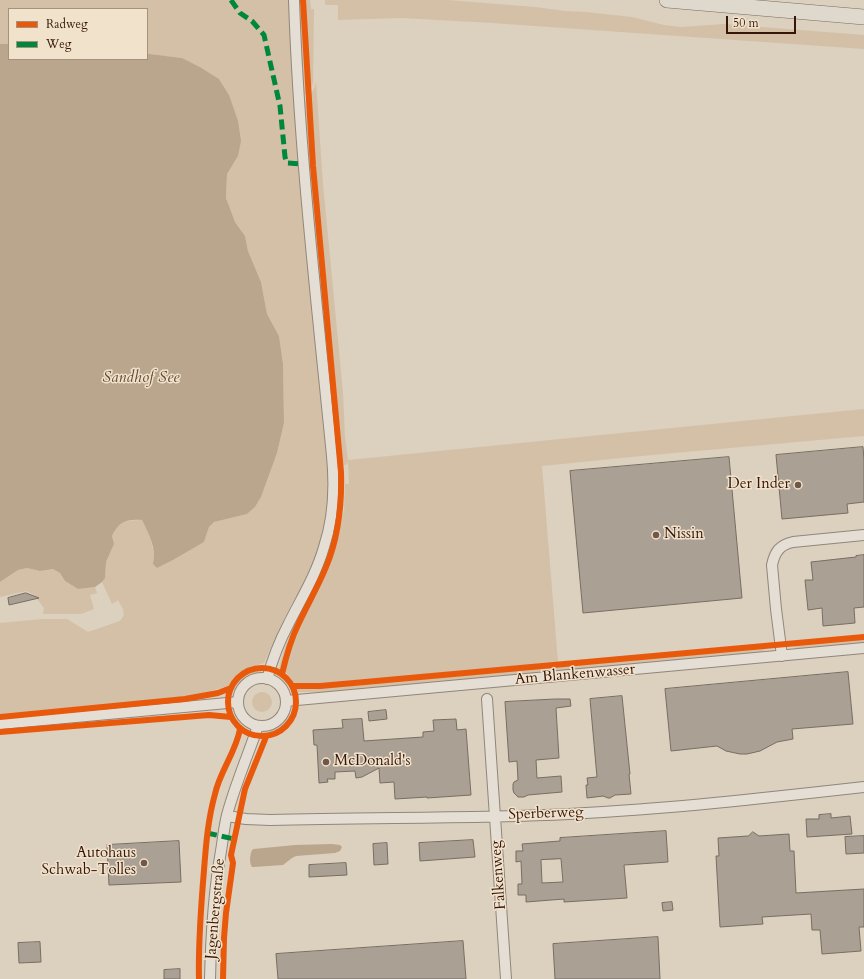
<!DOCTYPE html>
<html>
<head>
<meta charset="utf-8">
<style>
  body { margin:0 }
  #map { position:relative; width:864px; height:979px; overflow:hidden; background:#dcd0be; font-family:Cardo,serif }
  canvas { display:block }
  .legend { position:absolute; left:8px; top:8px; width:140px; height:52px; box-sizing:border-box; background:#f1e2cc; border:1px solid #a6907e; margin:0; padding:5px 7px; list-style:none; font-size:12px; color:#361609 }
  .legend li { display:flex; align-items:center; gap:8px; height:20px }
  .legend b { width:20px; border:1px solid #a6907e }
  .scale { position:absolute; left:726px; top:16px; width:70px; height:18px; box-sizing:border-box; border:2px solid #361609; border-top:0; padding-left:5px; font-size:12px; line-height:14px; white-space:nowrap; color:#361609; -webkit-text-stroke:3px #f1e2cc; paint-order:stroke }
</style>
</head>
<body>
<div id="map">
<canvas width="864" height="979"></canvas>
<ul class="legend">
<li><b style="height:5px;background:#e8590c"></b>Radweg</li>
<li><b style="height:5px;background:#00873e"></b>Weg</li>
</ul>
<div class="scale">50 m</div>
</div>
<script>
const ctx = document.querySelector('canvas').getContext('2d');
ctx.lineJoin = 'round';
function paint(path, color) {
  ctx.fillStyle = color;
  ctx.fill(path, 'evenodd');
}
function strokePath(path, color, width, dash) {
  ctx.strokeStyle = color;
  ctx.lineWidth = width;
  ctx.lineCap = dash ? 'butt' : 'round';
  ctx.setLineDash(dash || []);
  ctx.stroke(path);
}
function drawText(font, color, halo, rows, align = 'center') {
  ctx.font = font + ' Cardo,serif';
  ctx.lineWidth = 3;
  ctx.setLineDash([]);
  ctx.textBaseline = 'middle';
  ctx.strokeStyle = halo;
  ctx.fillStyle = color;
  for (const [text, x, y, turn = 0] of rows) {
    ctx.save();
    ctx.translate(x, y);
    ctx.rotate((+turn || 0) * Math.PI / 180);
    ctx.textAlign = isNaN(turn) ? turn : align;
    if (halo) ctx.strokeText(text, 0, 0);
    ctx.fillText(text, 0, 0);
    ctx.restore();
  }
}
paint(new Path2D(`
  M0,0H289L294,94L299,159L319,373L327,450L328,475V507L322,535L314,559L303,584L282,623L264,663L245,669L235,677L228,686L218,689L187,697L0,714V623L42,619H67L88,632L120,621L124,615L123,609L118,600L112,604L102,582L105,578L106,562L114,544L112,536L115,529L123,521L142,520L150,536L157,568L173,560L204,542L209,527L214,522L247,514L255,507L261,497L277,453L284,423L283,364L279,336L267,314L261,282L248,251L245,236L235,222L226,198L227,174L238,156L229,95L219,79L200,67L182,58L147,54V9H9V44H0Z
  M299,0H302V34L306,94L303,95L300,35Z
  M304,0H310L311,9H314L313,83L310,91Z
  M325,0H448L535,7L565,11L586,12L632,17L664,25L681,27L724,24L864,35V49L492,23L402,18L338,20V5H325Z
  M316,82L323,184L343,393L345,437L348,460L864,409V436L641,456L542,466L558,662L322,683H294L285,671L292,647L302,620L320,586L329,566L338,539L344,510L345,484H349L348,461L347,464L342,466L319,207L310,96L314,89Z
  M303,101H306L311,170L338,451H336L313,212Z
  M340,480L341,489L337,523L332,545L325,566L289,640L282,667L280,670H279C286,631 310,600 324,563C335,538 337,510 338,483Z
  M27,568L40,571L54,569L60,573L65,581L78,589L95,587L97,593L90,595L94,609L81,614H43L44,608L34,595L26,591L0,597V582L18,570Z
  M864,639V643L808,648H798L792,646Z
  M767,648L761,652L754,653L381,688L324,692H298L297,689L339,687Z
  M259,669L258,672L247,678L233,691L232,689C239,680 247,672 259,669Z
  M252 702a10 10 0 1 1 20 0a10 10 0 1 1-20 0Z
  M293,713C287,725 279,730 267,734L266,736L265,735V734C270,730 275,728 280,725C284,721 287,716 293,713Z`), '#d3c0a7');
paint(new Path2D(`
  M0,44H9V59H147V54H149L182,58L200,67L219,79L229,95L238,121L241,141L238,156L227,174L226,198L235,222L245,236L248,251L261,282L267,314L279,336L283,364L284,423L277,453L261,497L255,507L247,514L214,522L209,527L204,542L173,560L157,568L153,564C157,549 149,534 142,520C126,519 119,521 112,536L114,544L106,562L105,578L102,582L95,587L78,589L65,581L60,573L53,569L40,571L27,568L18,570L0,582Z
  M332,844L340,845L342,847L340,851L335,853L296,856L292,858L283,865L254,867H252C249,862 250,855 252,850L254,849L295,845Z`), '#baa58d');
const building = new Path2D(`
  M863,447L864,460V502L847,504L848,513L782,519L776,455Z
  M729,457L742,598L583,613L570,471Z
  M864,555V607L854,608L855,623L823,626L822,608L808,610L805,580H813L811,562L856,557V556Z
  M26,593L39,598L9,605L8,598Z
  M848,672L853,724L792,729L793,739L777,742L760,751L747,754H740L726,751L717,746L671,751L665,689Z
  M622,696L630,774H629L631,794L615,795L610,798H608L603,796L587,798L586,785H588L587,778L597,777L590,699Z
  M555,699H570L571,706L556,708L559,758L536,760L537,778L561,776L562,792L528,795L524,797H518L514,793L513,790V784L514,782L518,780L517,761L509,762L505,702Z
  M386,710L387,719L369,721L368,712Z
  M362,719L364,741L423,737V732L434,731L433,720L456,719L457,730L466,729L471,795L427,798V797L395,799L394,782L380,783L379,768L362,777L356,778L355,771L335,772V779H327L328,782L319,783L317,745H314L313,730L343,728L342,720Z
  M831,814V818L850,816L852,834L807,837L806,819H819V815Z
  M666,831L668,862L624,865L627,898L564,902V899L526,902V895H518V884H522L521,861L516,862V851H523L522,844L560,841V838ZM561,859L563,882L542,883L541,860Z
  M753,832L759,836L789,834L790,851H794L796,893L864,889V927H859L861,951L822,954L820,930H812L811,914L762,917L763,924L720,927L716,856H719L718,838L748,836Z
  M864,836V853L846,854L845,837Z
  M473,840L475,857L420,861L419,843Z
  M179,841L181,882L109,885L107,845Z
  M387,843L388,864L374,865L373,844Z
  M346,863L347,875L309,877V865Z
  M672,902L673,910L663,911L662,903Z
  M658,937L660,979H555L553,944Z
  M463,941L466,979H278L276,954Z
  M40,942L41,962L19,963L18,943Z
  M180,969V979H164V970Z`);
paint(building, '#aaa094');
strokePath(building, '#786d63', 1);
const minor = new Path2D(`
  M782,656L776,609L772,565C775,551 780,545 793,542L864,535
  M238 702a24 24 0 1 1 48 0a24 24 0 1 1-48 0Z
  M267,679C272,661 279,642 288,625C301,599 316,575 324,547C334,517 335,487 332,456C317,304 299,152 294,0
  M487,699L506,979
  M286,701L864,648
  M0,724L238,702
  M227,816L246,819L270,820C370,817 470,819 569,814C668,809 766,798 864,787
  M210,979C211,935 213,895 221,851C223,839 224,827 227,815C235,785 248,755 258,726`);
const highway = new Path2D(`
  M667,0L864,17`);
strokePath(minor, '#91867a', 12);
strokePath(highway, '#786d63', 16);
strokePath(minor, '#e4ded4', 10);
strokePath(highway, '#dfd8cd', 15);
strokePath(new Path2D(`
  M231,0L240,13L252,21L264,35L280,106L285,157L287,163L303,164
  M207,833L234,839`), '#00873e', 5, [10, 5]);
strokePath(new Path2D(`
  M228 702a34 34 0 1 1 68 0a34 34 0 1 1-68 0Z
  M282,674C286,657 290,641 298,625C307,605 318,587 326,567C339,536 342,505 341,472L313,166L303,0
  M293,686H320L365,682L864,637
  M0,717L185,699L218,693L231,688
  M0,732L209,715L231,717
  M199,979C198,942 201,906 204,870C206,844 208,819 215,794C220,771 236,752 240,729
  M223,979L224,938L226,913L233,863L231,855L245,789L266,737`), '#e8590c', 6);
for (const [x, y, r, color] of [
  [798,485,4,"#705748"],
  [656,535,4,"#705748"],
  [326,762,4,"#705748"],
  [144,863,4,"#705748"]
]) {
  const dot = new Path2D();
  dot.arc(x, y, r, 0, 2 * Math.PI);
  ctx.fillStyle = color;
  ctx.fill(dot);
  strokePath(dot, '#f1e2cc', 1.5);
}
drawText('15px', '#361609', '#f1e2cc', [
  ["Der Inder",790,485],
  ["Nissin",664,535,"left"],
  ["McDonald's",334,762,"left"],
  ["Autohaus",136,854],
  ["Schwab-Tolles",136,871]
], 'right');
drawText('15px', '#361609', '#f1e2cc', [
  ["Am Blankenwasser",575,675,-5],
  ["Sperberweg",546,814,-2],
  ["Falkenweg",499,875,-94],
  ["Jagenbergstraße",216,909,-85]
]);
drawText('italic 16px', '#654835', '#f1e2cc', [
  ["Sandhof See",141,378]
]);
</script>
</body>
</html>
